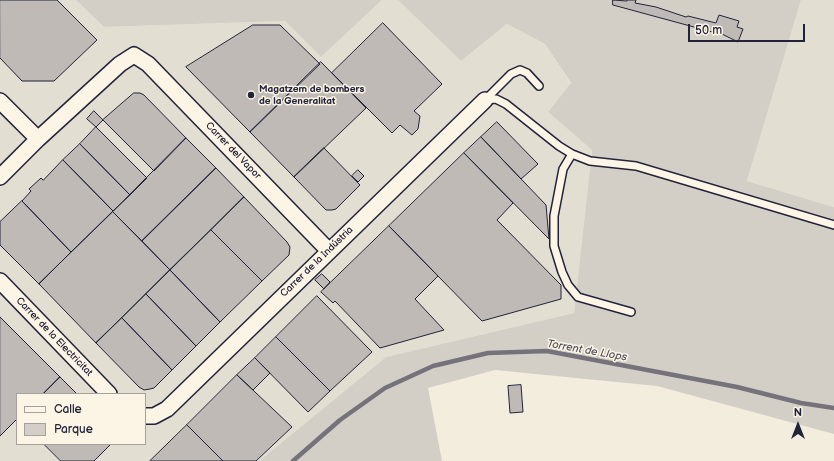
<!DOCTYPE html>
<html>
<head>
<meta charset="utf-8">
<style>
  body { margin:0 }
  #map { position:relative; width:834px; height:461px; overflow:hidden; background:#f3edde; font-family:"Balsamiq Sans",sans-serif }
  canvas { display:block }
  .legend { position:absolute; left:16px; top:393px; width:130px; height:52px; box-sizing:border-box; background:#fcf5e5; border:1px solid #a5a1a1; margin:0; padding:5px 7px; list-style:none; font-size:12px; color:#22223b }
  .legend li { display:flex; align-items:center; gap:8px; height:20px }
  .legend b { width:20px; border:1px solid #a5a1a1 }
  .north { position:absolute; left:778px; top:405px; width:40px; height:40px; -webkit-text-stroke:3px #fcf5e5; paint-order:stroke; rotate:0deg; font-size:11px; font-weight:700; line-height:16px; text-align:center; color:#22223b }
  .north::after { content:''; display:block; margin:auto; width:14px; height:18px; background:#22223b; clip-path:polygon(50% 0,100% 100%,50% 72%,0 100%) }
  .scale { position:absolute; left:688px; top:24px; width:117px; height:18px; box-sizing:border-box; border:2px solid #22223b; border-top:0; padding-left:5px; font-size:12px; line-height:14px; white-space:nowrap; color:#22223b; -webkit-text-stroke:3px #fcf5e5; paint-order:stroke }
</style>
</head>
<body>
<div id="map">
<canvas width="834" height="461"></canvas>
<ul class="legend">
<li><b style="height:5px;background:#fcf5e5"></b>Calle</li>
<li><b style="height:11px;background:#d4cfc6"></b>Parque</li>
</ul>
<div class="north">N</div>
<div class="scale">50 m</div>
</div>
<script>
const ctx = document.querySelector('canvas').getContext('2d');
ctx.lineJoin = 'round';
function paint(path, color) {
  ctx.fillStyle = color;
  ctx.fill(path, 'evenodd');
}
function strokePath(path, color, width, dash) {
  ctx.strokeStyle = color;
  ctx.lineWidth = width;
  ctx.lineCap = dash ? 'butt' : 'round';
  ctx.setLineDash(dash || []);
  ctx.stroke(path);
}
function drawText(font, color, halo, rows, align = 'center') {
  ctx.font = font + ' "Balsamiq Sans",sans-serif';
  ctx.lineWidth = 3;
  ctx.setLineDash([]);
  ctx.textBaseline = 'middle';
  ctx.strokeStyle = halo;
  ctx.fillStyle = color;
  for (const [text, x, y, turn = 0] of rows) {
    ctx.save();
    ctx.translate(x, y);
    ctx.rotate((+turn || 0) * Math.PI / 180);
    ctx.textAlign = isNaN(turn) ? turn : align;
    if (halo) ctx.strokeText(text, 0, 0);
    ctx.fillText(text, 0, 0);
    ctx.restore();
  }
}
paint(new Path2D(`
  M0,0H76L104,27L285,21L321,57L382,0H398L461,61L507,24L545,44L571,84L548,112L592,150L574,313L386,357L259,461H0ZM17,394H145V444H17Z
  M801,0H834V207L747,181Z`), '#e3ded2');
paint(new Path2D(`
  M76,0H382L321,57L285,21L104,27Z
  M398,0H801L747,181L834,207V434L657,386L495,370L428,388L442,461H259L386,357L574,313L592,150L548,112L571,83L545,44L507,24L461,61Z`), '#d4cfc6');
strokePath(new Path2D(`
  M293,461L340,420L385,388L433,366L488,353L547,351L737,387L801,403L834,408`), '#75727b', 4.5);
const building = new Path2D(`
  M0,0H57L97,40L54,81H22L0,58Z
  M613,0L627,1V0H636L635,3L656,7L686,17L688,16L716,23L719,15L739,21L737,27L743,29L738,42L716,31V33L613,5Z
  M383,23L442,84L414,111L420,116L418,129L412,135L400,125L392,133L332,73Z
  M253,25H280L320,64L250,132L186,67Z
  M321,62L366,108L294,177L250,132Z
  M134,93H140L144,95L186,138L154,171L103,120Z
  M94,111L103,120L96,127L87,119Z
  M497,122L538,164L521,179L481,137Z
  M96,127L147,178L130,195L80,144Z
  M481,137L546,205L549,239L464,153Z
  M186,138L216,168L142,241L113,212Z
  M80,144L130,195L113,211L63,160Z
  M324,148L360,185L336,209L332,210H326L294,177Z
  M464,153L513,203L497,220L561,285V299L482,321L389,226Z
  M63,160L113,211L71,252L22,201L31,191L29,189L41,178L43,180Z
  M216,168L244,197L170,270L142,241Z
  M358,170L364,176L358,182L352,176Z
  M244,197L287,242L290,247L289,255L262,281L211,230Z
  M22,201L71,252L39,284L0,245V222Z
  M113,212L170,270L96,343L39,284Z
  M389,226L438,276L415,299L444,330L380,348L335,301L333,303L321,292Z
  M211,230L262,281L220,322L170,270Z
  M170,270L220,322L196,346L146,294Z
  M322,274L330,282L324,289L315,280Z
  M146,294L196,346L172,370L122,318Z
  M317,296L372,352L330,391L276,337Z
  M0,317L60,377L43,394H17V419L0,436Z
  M122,318L172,370L154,388L150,389L144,390L139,387L96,343Z
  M276,337L330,391L308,412L255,358Z
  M255,358L270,373L253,390L237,375Z
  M237,375L292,427L256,461H223L187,425Z
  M60,377L77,394H43Z
  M521,385L523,412L510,413L508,386Z
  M187,425L223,461H150Z
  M44,444H111L94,461H61Z`);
paint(building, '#bfbab6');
strokePath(building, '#22223b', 1);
const lane = new Path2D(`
  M485,100L496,99L506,104L559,146L572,154L590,161L636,166L834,225
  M485,100L511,74L520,70L527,73L539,86
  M572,154L563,169L554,216V246L562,272L568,285L578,297L631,312`);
const street = new Path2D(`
  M0,101L38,139
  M0,177L38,139L120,64L134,55L148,64L329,251
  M0,281L109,394
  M145,416H154L167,409L485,100`);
strokePath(lane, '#22223b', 10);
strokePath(street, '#22223b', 18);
strokePath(lane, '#fcf5e5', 7);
strokePath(street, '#fcf5e5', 15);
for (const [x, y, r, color] of [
  [251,95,4,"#22223b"]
]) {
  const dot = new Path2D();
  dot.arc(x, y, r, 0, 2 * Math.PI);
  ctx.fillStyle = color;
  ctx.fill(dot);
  strokePath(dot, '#fcf5e5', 1.5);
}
drawText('bold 10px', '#22223b', '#fcf5e5', [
  ["Magatzem de bombers",259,89],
  ["de la Generalitat",259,101]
], 'left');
drawText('10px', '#22223b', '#fcf5e5', [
  ["Carrer del Vapor",233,151,46],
  ["Carrer de la Indústria",317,262,-44],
  ["Carrer de la Electricitat",54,337,46]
]);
drawText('italic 11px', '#525160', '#fcf5e5', [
  ["Torrent de Llops",587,351,10]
]);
</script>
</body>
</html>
